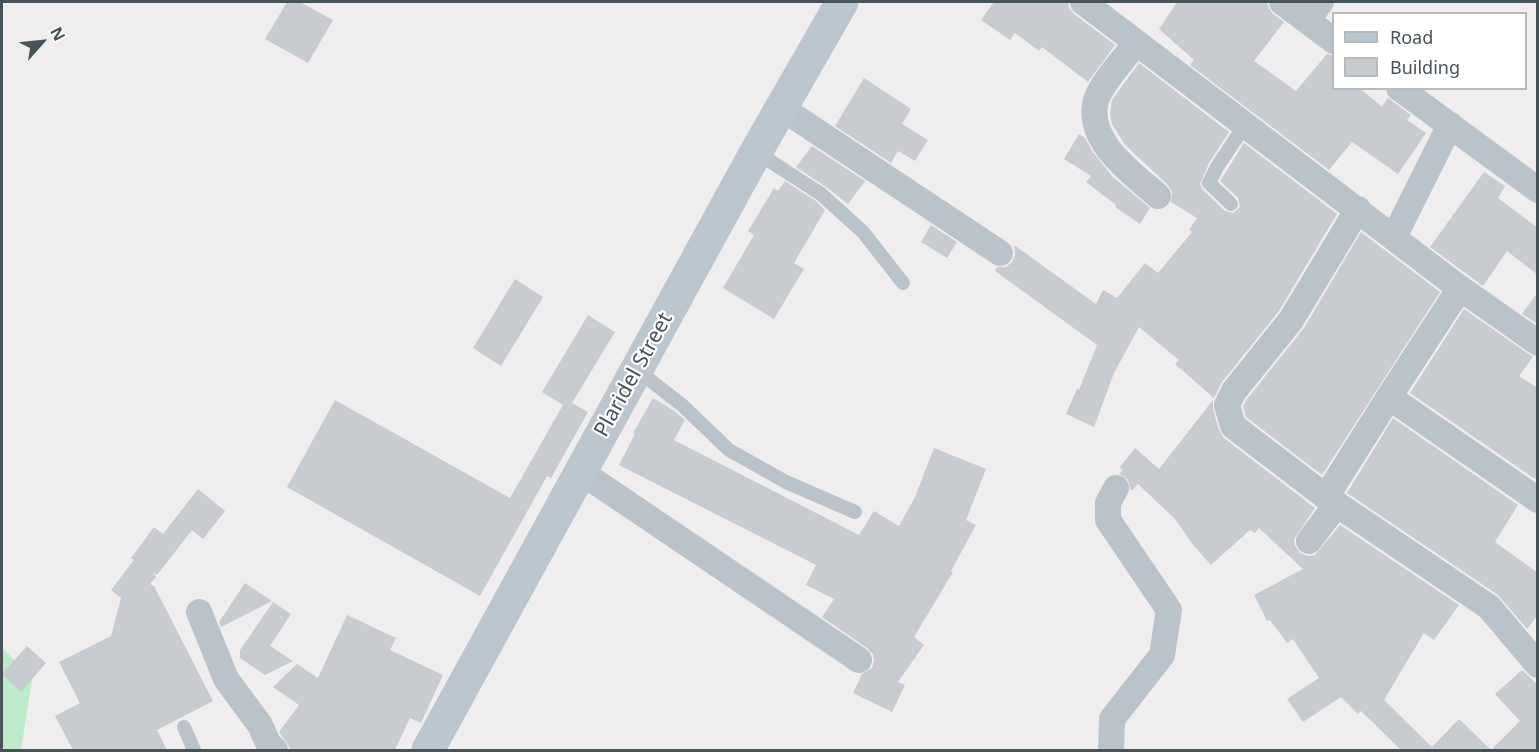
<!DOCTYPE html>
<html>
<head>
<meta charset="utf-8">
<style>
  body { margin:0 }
  #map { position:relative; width:1539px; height:752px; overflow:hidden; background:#f0edee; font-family:"Noto Sans",sans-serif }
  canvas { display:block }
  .frame { position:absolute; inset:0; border:3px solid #475259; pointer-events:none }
  .legend { position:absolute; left:1332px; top:12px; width:195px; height:78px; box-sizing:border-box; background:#fff; border:2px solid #b5babd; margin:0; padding:8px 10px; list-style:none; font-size:18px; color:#475259 }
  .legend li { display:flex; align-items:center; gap:12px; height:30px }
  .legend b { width:30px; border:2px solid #b5babd }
  .north { position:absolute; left:12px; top:12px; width:60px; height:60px; -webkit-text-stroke:4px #fff; paint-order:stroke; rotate:63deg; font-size:16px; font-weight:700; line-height:24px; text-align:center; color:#475259 }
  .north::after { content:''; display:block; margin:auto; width:21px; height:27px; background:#475259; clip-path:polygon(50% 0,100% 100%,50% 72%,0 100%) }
</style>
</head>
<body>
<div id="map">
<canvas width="1539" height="752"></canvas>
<div class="frame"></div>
<ul class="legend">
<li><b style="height:8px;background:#bbc6ce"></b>Road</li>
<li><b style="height:16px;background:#c8cbd0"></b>Building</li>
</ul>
<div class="north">N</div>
</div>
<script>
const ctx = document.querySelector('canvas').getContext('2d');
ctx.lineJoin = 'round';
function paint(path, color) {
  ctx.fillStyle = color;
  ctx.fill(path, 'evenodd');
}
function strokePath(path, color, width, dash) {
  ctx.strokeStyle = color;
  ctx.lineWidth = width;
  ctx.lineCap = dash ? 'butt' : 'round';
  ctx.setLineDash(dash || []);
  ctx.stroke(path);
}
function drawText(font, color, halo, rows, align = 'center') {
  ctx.font = font + ' "Noto Sans",sans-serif';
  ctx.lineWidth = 4.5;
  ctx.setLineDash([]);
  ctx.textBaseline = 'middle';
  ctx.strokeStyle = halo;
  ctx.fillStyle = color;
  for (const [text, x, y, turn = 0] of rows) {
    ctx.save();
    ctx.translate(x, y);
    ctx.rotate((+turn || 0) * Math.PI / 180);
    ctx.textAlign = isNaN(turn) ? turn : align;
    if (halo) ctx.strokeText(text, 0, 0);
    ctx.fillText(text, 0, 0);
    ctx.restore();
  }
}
paint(new Path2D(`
  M2,647L32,680L21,750H2Z`), '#bfeacb');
paint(new Path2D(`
  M287,2H300L333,20L308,63L265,39Z
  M994,2H1068L1069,8L1074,14L1115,45L1088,82L1042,47L1039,51L1015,33L1010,40L981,20Z
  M1177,2H1267L1269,8L1273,14L1284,22L1254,61L1296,91L1327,54L1334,56V88H1360L1382,107L1388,98L1411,115L1407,120L1426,133L1398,174L1352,142L1329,170L1190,65L1194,60L1159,29Z
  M1139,63L1229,132L1209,163L1200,184L1203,190L1225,211L1233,213L1240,207L1238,198L1220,181L1244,143L1337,214L1279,311L1222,382L1214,398L1175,364L1179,360L1139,327L1114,373L1094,427L1066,414L1077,389L1079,390L1097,345L995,271L997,267H1006L1012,262L1015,255L1014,245L1096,304L1103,290L1117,298L1145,263L1158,273L1192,232L1189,230L1197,218L1171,202L1172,192L1168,185L1125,145L1112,124L1110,114L1112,100Z
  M864,78L911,109L902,124L928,140L915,161L898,151L891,163L835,126Z
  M1079,134L1085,138L1092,151L1113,177L1150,208L1140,224L1115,207L1116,205L1086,182L1091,176L1064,159Z
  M812,146L865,181L848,204L826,187L796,167Z
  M1484,172L1505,186L1498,198L1538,228V275L1507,251L1483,286L1430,247Z
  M785,181L816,201L825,210L794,263L804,269L774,319L723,288L754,235L748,231L774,188L778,191Z
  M931,225L957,242L947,258L921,242Z
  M1361,232L1440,292L1322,475L1246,417L1243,406L1247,399L1304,328Z
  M515,279L543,297L501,366L473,348Z
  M1538,292V324L1522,314Z
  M1464,309L1533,357L1519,376L1538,388V475L1535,479L1410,393Z
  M588,315L615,332L572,403L588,412L551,478L547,476L480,596L287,487L335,400L510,498L563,405L542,392Z
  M653,398L673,410L685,420L674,440L859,535L874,511L899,526L915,497L934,448L986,469L966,520L976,525L951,571L953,572L914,637L924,645L898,682L905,685L892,712L853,693L862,674L872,668L874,660L873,654L867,648L822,617L834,599L806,585L816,565L619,465L635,434L633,433Z
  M1213,400V409L1219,430L1224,438L1315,508L1294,539L1295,546L1300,553L1308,556L1315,555L1340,525L1459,605L1434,640L1424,633L1384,700L1432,747L1459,719L1491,750H1401L1361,711L1358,714L1341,697L1303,722L1287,699L1319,678L1293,639L1287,643L1270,620L1267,621L1254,595L1303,569L1259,528L1255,533L1250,530L1211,565L1194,546L1175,519L1138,484L1131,491L1128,480L1119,474L1123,470L1120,467L1135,448L1159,469Z
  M1393,418L1518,505L1495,542L1538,573V615L1527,629L1498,595L1347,493Z
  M198,489L225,511L203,539L192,530L157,575L154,573L156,577L150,584L154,586L213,701L157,730L167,750H73L55,716L80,703L59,662L111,636L121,598L111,590L134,560L131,558L154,527L163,534Z
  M245,583L272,601L221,627L219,622Z
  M273,602L291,614L270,646L293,661L265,675L240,658V650Z
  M347,615L396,638L390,650L443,675L421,723L410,718L395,750H290L289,746L279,732L299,705L273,687L297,664L318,678Z
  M27,646L46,663L21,692L2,674Z
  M1522,670L1538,685V750H1491L1520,721L1495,694Z`), '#c8cbd0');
strokePath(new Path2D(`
  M756,152L821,194L863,232L903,283
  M1231,204L1209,183L1217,167L1245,125
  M637,370L682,405L729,450L786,482L855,512
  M184,727L194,750`), '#bac3c9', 14);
strokePath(new Path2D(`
  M1083,2L1461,289
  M1282,2L1334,41
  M1307,20L1321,2
  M1136,43C1124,59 1102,82 1096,100C1085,141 1132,173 1158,196
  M1399,88L1538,190
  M780,107L1000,253
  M1394,237L1450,125
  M1538,343L1460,288L1389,397L1326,497L1489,607L1538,665
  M1389,397L1538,500
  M581,472L859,660
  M1326,497L1233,426L1227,405L1234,391L1291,320L1358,209
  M1309,541L1337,504
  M199,612L226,679L260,725L268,743L275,750
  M1111,750L1112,719L1162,655L1169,610L1108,520V503L1116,488`), '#bac3c9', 26);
strokePath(new Path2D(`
  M428,750L756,152L842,2`), '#bbc6ce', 33);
drawText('21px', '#475259', '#fff', [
  ["Plaridel Street",634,375,-61]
]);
</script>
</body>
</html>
